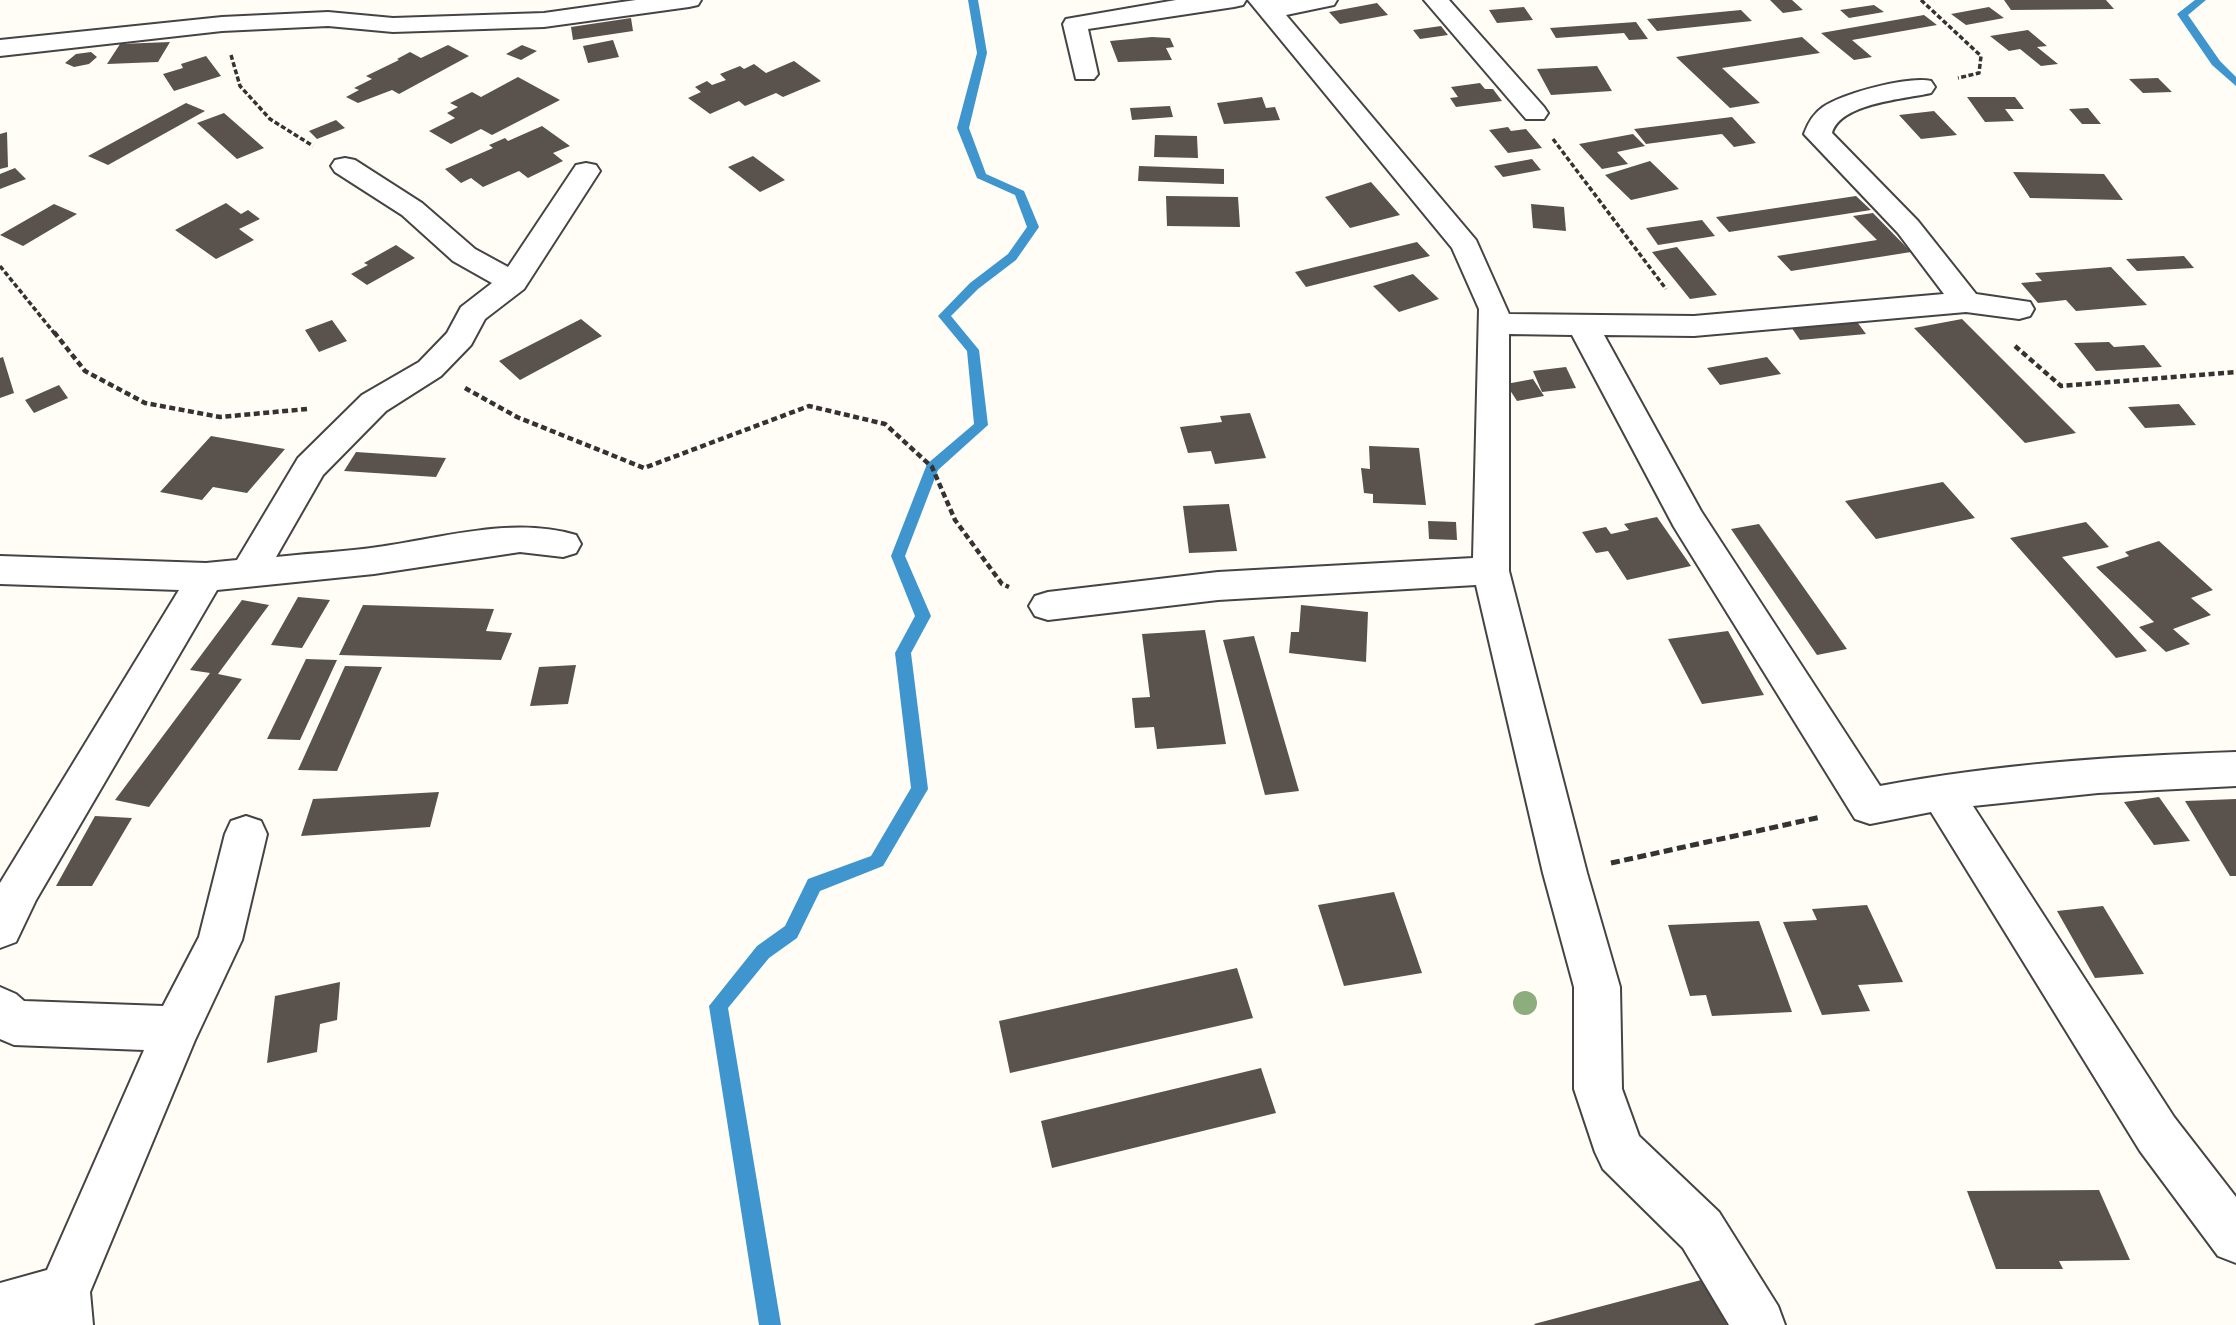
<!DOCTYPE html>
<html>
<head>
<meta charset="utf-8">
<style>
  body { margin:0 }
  canvas { display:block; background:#fffdf5 }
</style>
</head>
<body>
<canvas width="2236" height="1325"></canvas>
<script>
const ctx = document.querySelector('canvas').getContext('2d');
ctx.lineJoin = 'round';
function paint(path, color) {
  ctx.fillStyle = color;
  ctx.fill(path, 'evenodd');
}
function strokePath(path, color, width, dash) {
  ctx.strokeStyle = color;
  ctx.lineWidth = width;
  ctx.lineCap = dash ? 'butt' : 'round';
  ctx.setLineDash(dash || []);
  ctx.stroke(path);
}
paint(new Path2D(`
  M968,0H978L987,53L969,128L986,174L1024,191L1039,227L1016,260L978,289L951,316L979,350L988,425L938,470L905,556L931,616L911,653L928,789L883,866L820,891L797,938L769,958L728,1008L781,1325H759L709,1006L757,946L785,926L808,879L871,856L911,788L895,653L915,616L891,556L927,464L974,424L967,351L938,316L970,283L1008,254L1027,227L1015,195L977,178L957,128L977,53Z
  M2195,0H2206L2188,15L2220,61L2236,77V86L2212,65L2177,14Z`), '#3f96cf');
paint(new Path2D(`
  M1770,0H1792L1803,10L1783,13Z
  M2004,0H2106L2114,9L2011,10Z
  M1377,3L1388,15L1340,24L1329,12Z
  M1874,5L1884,12L1849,18L1840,10Z
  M1524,7L1533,20L1497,23L1489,10Z
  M1989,7L2004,18L1966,25L1951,14Z
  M1741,10L1752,21L1657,31L1647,19Z
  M1924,15L1937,25L1852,40L1872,57L1854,60L1821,33Z
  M631,18L633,31L573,40L571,27Z
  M1636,22L1648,39L1629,40L1624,33L1556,38L1550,28Z
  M1441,26L1448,35L1420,39L1413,30Z
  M2028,30L2047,46L2037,47L2058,64L2041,66L2020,49L2009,51L1990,36Z
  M1152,37L1170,38L1174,47L1166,48L1172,60L1118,62L1110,41Z
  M1802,37L1820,53L1722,68L1760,103L1730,108L1676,57Z
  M613,40L619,57L588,63L583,46Z
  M170,42L158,62L107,64L120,44Z
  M448,45L469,56L399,94L392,90L358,103L346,97L359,90L354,88L372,79L366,76L399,60L397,59L410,52L421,58Z
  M522,45L537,51L521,60L506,54Z
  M91,52L97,57L89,64L74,67L65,63L76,54Z
  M206,56L221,76L174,91L163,74L183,68L181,64Z
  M794,61L821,81L783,97L776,93L745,106L739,101L710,114L688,98L701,92L695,87L707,81L712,85L726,80L720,74L740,66L744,69L754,64L766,73Z
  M1597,66L1612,91L1551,95L1537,69Z
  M518,77L560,100L492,135L481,129L451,144L429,131L455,118L447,113L458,107L450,103L472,92L481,97Z
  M2158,78L2172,92L2143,93L2129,79Z
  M1480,83L1485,89H1493L1502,101L1456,107L1450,98L1458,97L1451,87Z
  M1262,97L1266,108L1275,107L1280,120L1224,124L1217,103Z
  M1967,97H2015L2024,109H2005L2014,121L1985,122Z
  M186,103L205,111L108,165L88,156Z
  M1170,106L1173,117L1132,120L1130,108Z
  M2088,108L2101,124H2082L2069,109Z
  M1934,111L1957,135L1921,139L1899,115Z
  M224,113L264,148L237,159L197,123Z
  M1732,117L1756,143L1734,147L1722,134L1646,144L1634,129Z
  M336,120L345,128L317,139L309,131Z
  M542,126L570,146L553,153L563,161L528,178L519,171L483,187L471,178L461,183L445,169L493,148L489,145L505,138L508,141Z
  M1508,127L1511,131L1526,129L1542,148L1508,153L1489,130Z
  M7,132L8,167L0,169V134Z
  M1633,134L1645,146L1617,152L1628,164L1602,169L1579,144Z
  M1155,135L1197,136L1198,158L1154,157Z
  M753,156L785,180L760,192L728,167Z
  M1532,159L1541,170L1503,177L1494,166Z
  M1650,161L1679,189L1631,200L1605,175Z
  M1139,166L1224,169V184L1138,181Z
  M15,168L26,179L0,189V174Z
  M2013,172L2104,174L2123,200L2030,198Z
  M1371,182L1400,215L1350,228L1325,197Z
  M1166,196L1238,197L1240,227L1167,226Z
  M1856,196L1871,210L1729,232L1716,217Z
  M226,203L241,214L248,210L260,219L239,229L254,240L216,259L175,230Z
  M54,204L77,214L23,246L0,235Z
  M1531,204L1564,207L1566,231L1533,228Z
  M1873,213L1911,252L1791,271L1777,256L1877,240L1853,216Z
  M1702,220L1715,236L1658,245L1646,228Z
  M1417,242L1430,256L1306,287L1295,272Z
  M396,245L415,258L367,285L351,274L368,265L364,263Z
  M1677,247L1717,295L1690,299L1652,252Z
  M2184,256L2194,268L2137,271L2126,259Z
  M2111,267L2147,305L2076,311L2066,300L2038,303L2021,283L2042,281L2035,273Z
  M1413,274L1439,299L1399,312L1373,286Z
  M581,319L602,336L520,380L499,361Z
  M1855,319L1866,334L1800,340L1789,324Z
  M1962,319L2076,433L2025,443L1914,328Z
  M332,320L347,341L319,352L305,330Z
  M2109,342L2114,347L2144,345L2162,367L2096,371L2074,343Z
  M3,357L14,393L0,398V358Z
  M1767,357L1781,374L1720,385L1707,368Z
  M1566,367L1576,388L1542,392L1533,371Z
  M1533,379L1544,396L1517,401L1506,384Z
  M59,385L68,398L34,413L25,400Z
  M2179,404L2196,425L2145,428L2128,407Z
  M1250,413L1266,458L1215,464L1211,451L1188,453L1180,427L1222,422L1220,416Z
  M211,436L285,449L247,493L213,487L202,500L160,492Z
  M1369,446L1419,448L1426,505L1373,503V494L1364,493L1361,468L1370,469Z
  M356,452L446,458L436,477L344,471Z
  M1943,482L1975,518L1876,539L1845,501Z
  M1229,504L1237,551L1189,553L1183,506Z
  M1657,517L1691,566L1627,580L1608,551L1596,553L1582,532L1606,527L1611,534L1629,530L1624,524Z
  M1428,521L1456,522L1457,540L1429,539Z
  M2086,522L2109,547L2062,557L2147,651L2116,658L2010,538Z
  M1759,524L1847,649L1817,655L1731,529Z
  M2159,541L2213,590L2191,598L2211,615L2173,629L2190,644L2166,652L2139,627L2154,622L2096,567L2129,556L2125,552Z
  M298,597L330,600L302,648L271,645Z
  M242,600L269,605L218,674L242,679L149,807L115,800L210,673L190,670Z
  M363,605L494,609L486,631L512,633L501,660L339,655Z
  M1301,605L1368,612L1366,662L1289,653L1291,632H1299Z
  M1205,630L1226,744L1157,749L1154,727L1135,728L1132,698L1150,697L1142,634Z
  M1728,631L1764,695L1702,704L1668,639Z
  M1254,636L1299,791L1265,795L1223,640Z
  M306,659L337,660L300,740L267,739Z
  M576,665L568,704L530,706L539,667Z
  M345,666L382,667L337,771L298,770Z
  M439,792L430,827L301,836L313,799Z
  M2159,797L2190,841L2154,845L2124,802Z
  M2236,799V876H2230L2185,801Z
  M95,816L132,818L92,886H56Z
  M1394,892L1422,973L1344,986L1318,905Z
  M1867,905L1903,982L1858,985L1870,1011L1822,1015L1783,922L1817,920L1812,909Z
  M2103,906L2144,974L2095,978L2057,911Z
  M1759,921L1792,1012L1712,1016L1706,995L1690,996L1668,925Z
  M1237,968L1253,1018L1010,1073L999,1021Z
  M340,982L337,1020L320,1024L317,1052L267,1063L275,996Z
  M1261,1068L1276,1113L1052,1168L1041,1121Z
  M2099,1190L2130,1260L2059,1261L2063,1269H1996L1967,1191Z
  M1705,1279L1727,1325H1535L1534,1324Z`), '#5a524d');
const minor = new Path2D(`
  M636,0H701L698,5L689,7L544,27L393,32L328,26L222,31L0,56V40L222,17L328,12L393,18L544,13Z
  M1176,0H1246L1243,5L1234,7L1088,29L1098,74L1094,79H1076L1063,24L1066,19Z
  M1248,0H1337L1334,5L1286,15L1476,240L1509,314L1694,316L1944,294L1898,233L1804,134C1808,123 1813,114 1823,107C1844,93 1908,76 1931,81L1935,87L1931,93C1905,99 1840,103 1832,133L1918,221L1976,294L2030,302L2034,309L2030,316L2019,319L1966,312L1694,336L1604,335L1701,511L1880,786C1997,764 2116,756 2236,752V786L2098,793L1973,806L2174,1117L2236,1197V1263L2218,1256L2140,1151L1931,812L1870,824L1855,819L1674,527L1572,335L1509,334V571L1587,873L1620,987L1622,1089L1639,1136L1719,1212L1778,1306L1785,1325H1729L1683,1248L1603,1169L1595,1152L1574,1089V987L1543,873L1476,585L1218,600L1048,620L1035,616L1029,606L1035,596L1048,592L1218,572L1473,558L1479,309L1452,248Z
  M1424,0H1449L1544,107L1548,113L1544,119H1526Z
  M345,158L355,160L422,203L475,249L508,267L576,165L586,163L596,165L600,171L524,289L485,319L471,345L441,376L386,411L323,475L276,557C310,553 345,552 378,547C442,538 513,516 576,535L581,544L576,553L563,557L520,552L374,574L217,590L36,900L16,942L0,948V883L179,590L0,584V556L206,563L237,560L298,458L362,395L419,362L447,333L461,307L492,283L453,261L402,215L335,172L331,166L335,160Z
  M246,816L261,821L267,834L242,940L195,1040L90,1292L93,1325H0V1283L47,1270L144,1050L14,1045L0,1039V987L16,994L24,1001L163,1006L199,937L225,834L231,821Z`);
strokePath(minor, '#444', 4);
strokePath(new Path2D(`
  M1921,0L1981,56L1979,73L1958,78
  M231,55L240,86L270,119L313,146
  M1553,139L1666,289
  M0,266L55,334`), '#333', 3.5, [5, 2.5]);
strokePath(new Path2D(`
  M54,332L85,371L145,403L220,417L307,409
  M2015,346L2061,386L2236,372
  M465,388L517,417L644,468L809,406L885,424L932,467L955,520L1002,584L1009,587`), '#333', 4.5, [6, 3.5]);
strokePath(new Path2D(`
  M1611,863L1821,817`), '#333', 5, [9, 4.5]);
paint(minor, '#fff');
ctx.fillStyle = '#8dad7f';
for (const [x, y] of [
  [1525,1003]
]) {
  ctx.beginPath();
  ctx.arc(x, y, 12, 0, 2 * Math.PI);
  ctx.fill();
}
</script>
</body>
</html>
